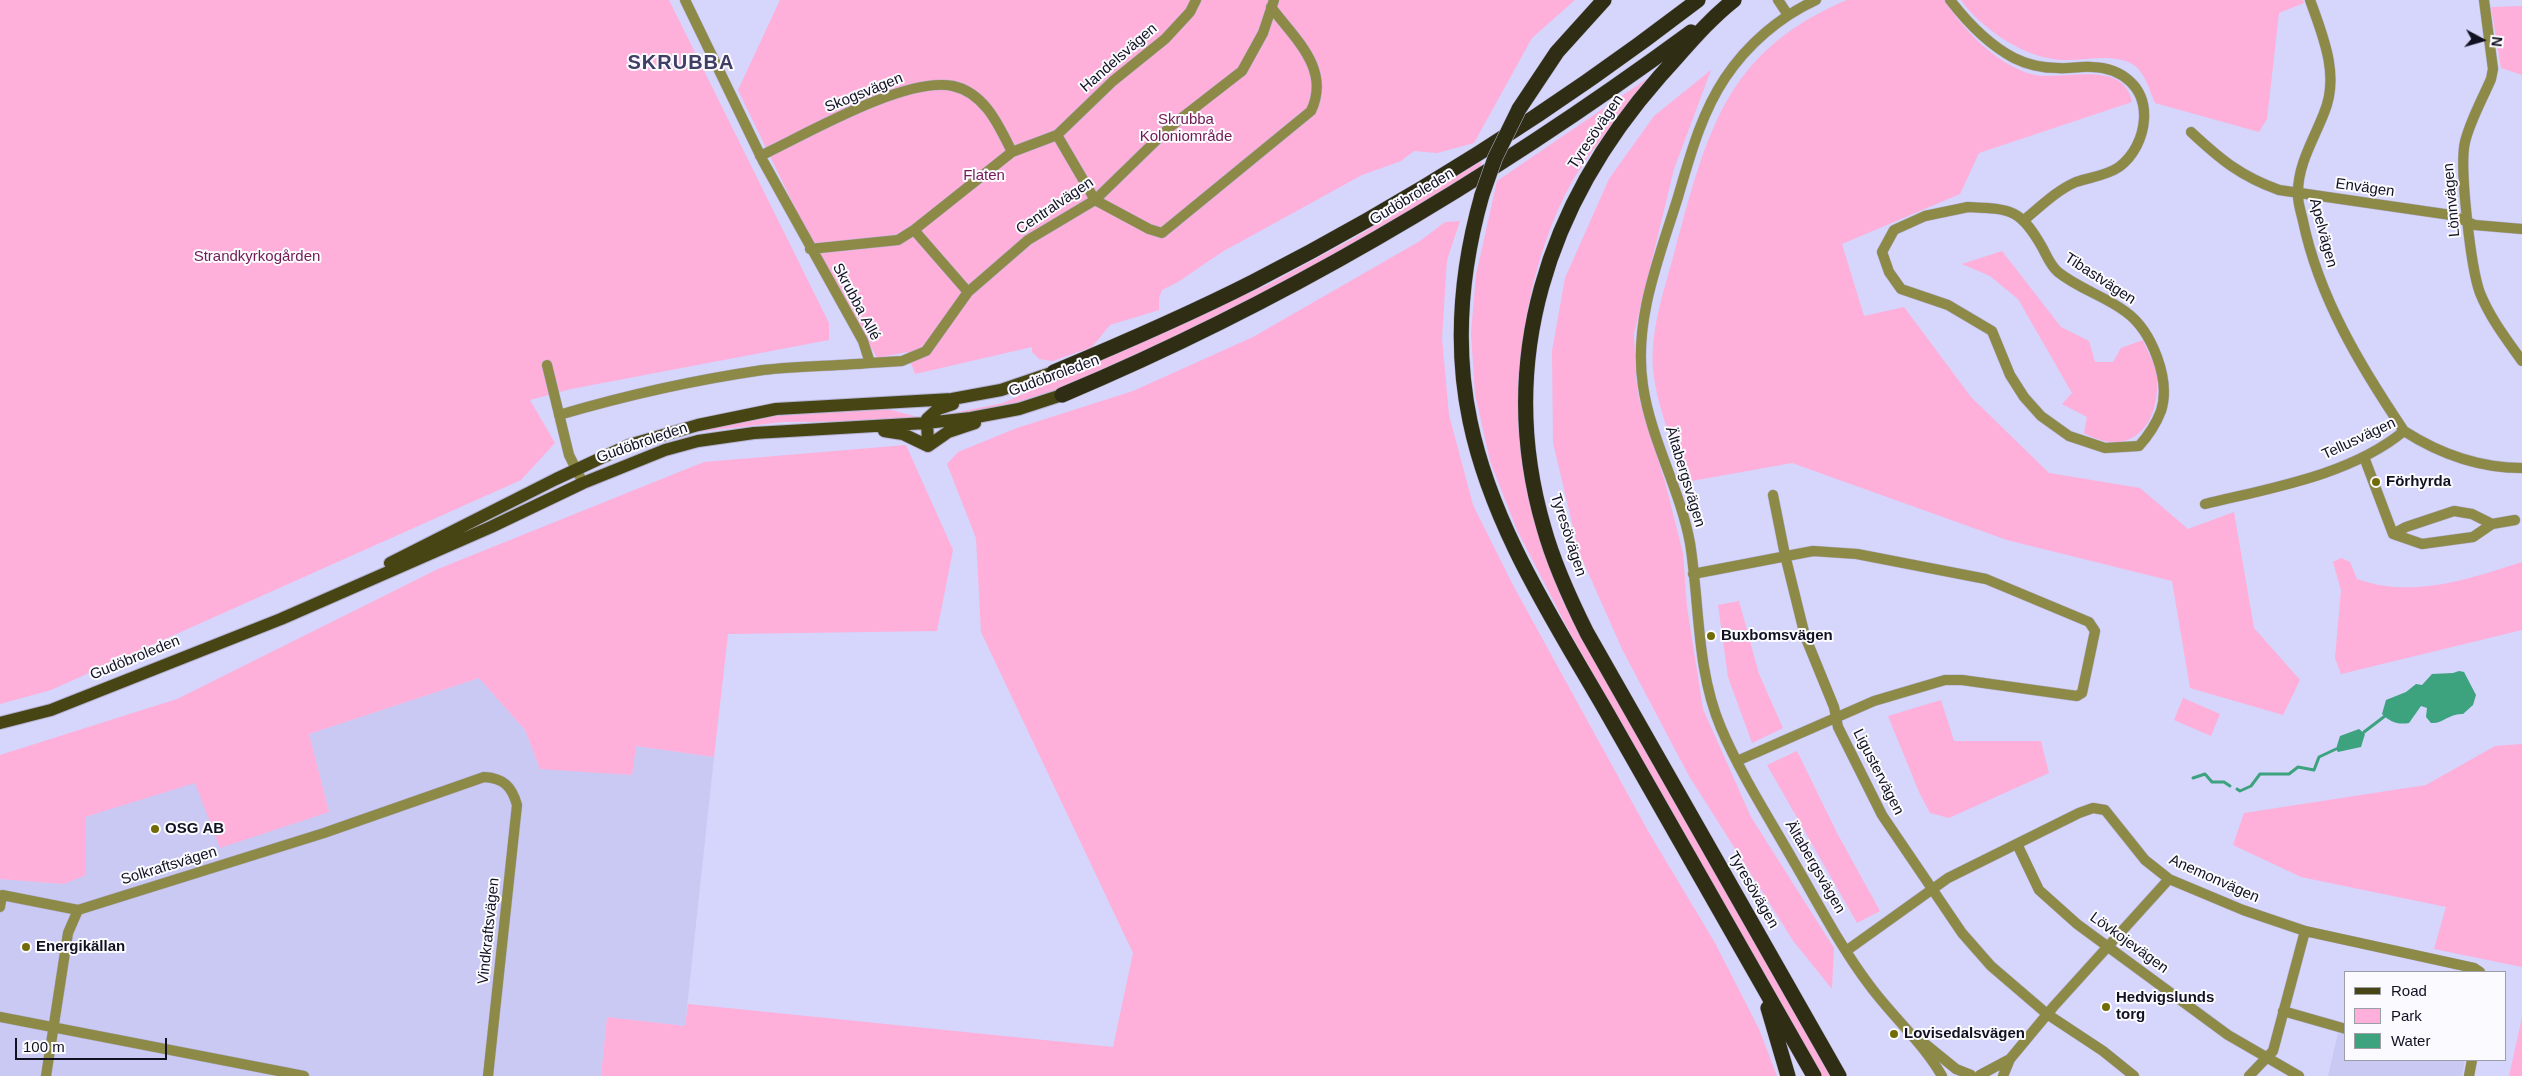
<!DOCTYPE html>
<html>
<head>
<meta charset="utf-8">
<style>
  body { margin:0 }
  #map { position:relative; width:2522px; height:1076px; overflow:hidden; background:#d6d5fb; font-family:Arial,sans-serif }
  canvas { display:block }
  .legend { position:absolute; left:2344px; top:971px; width:162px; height:90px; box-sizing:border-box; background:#fafaff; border:1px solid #9d9da6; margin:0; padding:6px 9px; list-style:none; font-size:15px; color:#121121 }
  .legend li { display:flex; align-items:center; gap:10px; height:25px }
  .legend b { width:25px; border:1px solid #9d9da6 }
  .north { position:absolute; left:2457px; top:15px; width:50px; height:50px; -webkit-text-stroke:4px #fafaff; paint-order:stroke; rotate:96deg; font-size:14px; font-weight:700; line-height:20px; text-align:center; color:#121121 }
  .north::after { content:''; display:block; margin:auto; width:18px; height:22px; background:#121121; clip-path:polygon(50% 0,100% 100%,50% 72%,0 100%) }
  .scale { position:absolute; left:15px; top:1038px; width:152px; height:22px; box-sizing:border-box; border:2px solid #121121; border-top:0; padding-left:6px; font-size:15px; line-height:18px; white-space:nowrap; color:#121121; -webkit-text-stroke:4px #fafaff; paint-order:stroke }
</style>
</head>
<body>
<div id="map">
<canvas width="2522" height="1076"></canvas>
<ul class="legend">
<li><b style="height:6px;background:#484515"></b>Road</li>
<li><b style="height:14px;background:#feafda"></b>Park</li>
<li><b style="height:14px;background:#3da27e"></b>Water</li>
</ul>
<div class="north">N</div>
<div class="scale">100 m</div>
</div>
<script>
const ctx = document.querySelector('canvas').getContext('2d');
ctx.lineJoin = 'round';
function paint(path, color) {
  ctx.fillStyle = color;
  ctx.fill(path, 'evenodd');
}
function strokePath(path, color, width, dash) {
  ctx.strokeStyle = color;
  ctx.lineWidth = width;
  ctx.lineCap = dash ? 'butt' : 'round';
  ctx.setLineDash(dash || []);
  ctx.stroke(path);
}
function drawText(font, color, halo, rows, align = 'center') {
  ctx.font = font + ' Arial,sans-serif';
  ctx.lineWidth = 4;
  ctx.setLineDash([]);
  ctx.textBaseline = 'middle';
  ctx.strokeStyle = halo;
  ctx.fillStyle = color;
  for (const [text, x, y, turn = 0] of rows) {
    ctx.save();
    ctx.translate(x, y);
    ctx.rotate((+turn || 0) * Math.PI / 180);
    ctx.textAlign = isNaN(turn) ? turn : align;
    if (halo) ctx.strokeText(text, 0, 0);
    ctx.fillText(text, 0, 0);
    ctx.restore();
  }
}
paint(new Path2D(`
  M479,678L525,730L540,769L636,746L714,757L685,1026L607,1017L601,1076H0V879L64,884L85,817L195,782L329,812L309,734Z
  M2338,1033L2346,1034V1060H2465L2462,1076H2328Z`), '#c9c9f4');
paint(new Path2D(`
  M0,0H669L829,323V340L571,389L530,400L555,443L521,480L51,690L0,704Z
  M780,0H1575L1532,38L1474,143L1437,153L1414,151L1401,161L1362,175L1222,252L1178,282L1162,290L1159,298V310L1110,325L1092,347L1053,361L1039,359L1032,352V347L915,374L907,352L877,358L814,247L738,90Z
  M1847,0H1944C1964,30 1992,60 2027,73C2058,84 2123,56 2132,102L1979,153L1960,194L1842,244L1864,316L1904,307L1971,397L2049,473L2140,488L2188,529L2234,512L2254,628L2300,680L2283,715L2190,688L2172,581L2007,540L1792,463L1686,482C1674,446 1657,408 1653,369C1650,329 1665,288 1675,250C1707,133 1725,51 1847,0Z
  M1961,0H2303L2304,3L2279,13L2267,119L2259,132L2155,103C2150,91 2144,70 2132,64C2112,53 2085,61 2064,60C2028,60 1981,29 1961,0Z
  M2522,6V75L2501,68L2491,7Z
  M1711,70L1674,169L1634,334L1636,379L1639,399L1665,482L1683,553L1687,607L1703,709L1751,817L1834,948L1832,989L1794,942L1689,776L1622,649L1579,552L1553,443L1552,351L1565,278L1609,179L1654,116Z
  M1656,74C1627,105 1599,139 1576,175C1527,256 1506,391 1526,483C1534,525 1548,563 1563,602L1830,1076H1822L1569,631L1517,530L1490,461L1475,394L1471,333L1476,275L1497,181L1651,76Z
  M1482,161L1479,170L1361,241L1201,325L1067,386L1003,407L948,417V414L1003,403L1267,285L1356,237Z
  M1460,221L1447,260L1442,338L1449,415L1473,505L1514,587L1648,831L1715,943L1759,1029L1777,1076H601L607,1017L685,1026L688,1004L1113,1047L1133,953L981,632L976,538L947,464L958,452L1017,428L1133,391L1253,337L1420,241L1445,222Z
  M2002,251L2061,327L2089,341L2095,362H2113L2121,348L2143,340C2147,351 2156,365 2157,377C2160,424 2132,460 2084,433L2087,417L2062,404L2072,393L2018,299L1990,276L1962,264Z
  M887,409L918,417L898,421L782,422L698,432L699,429L771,415L825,410Z
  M906,445L953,550L937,631L728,634L714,757L636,746L632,775L540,769L525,730L479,678L309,734L329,812L220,848L195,783L85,817L86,875L64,884L0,879V755L177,699L438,569L704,462Z
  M2341,558L2350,562L2357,579C2412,599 2469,579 2522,562V630L2341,674L2335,658L2341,590L2333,562Z
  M1739,601L1759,674L1783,728L1752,743L1728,677L1718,605Z
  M2183,698L2220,714L2211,736L2174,720Z
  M1941,700L1954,741H2041L2049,773L1949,818L1930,813L1919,792L1888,716Z
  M2522,744V967L2434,949L2446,907L2301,877L2233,845L2244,813L2426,785L2495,746Z
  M1797,751L1837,833L1880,911L1857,923L1767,765Z
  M2522,1017V1076H2509Z`), '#feafda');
paint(new Path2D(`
  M2459,671L2464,672L2476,695L2473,705L2463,714C2449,713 2443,724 2431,723L2426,717L2427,708L2421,706L2409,723C2398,725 2390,722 2382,714L2386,700L2406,692L2416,684L2422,685L2432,674L2453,673Z
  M2359,729L2365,734L2361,747L2338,752L2336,749L2340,736Z`), '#3da27e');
strokePath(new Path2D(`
  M2364,732L2385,716
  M2193,778L2205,774L2212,782H2224L2230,786
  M2237,789L2240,791L2251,786L2260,774H2289L2298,767L2314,770L2319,757L2336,749`), '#3da27e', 3);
const minor = new Path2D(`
  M1778,0L1788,15
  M1816,0C1779,17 1747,45 1725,78C1701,114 1690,156 1678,197C1659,258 1633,321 1643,386C1651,440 1680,489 1690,543C1700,606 1696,669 1721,728C1741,775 1769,818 1794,862C1818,903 1841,948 1870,986C1893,1017 1923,1043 1942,1076
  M1950,0C1967,22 1989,45 2014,58C2028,65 2043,68 2058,68C2069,69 2081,66 2092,67C2122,68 2146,87 2144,119C2143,137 2134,156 2119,167C2106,176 2090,177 2076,182C2057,190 2040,207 2024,220
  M2310,0C2323,36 2340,76 2324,113C2314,139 2298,164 2298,192C2297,201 2301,212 2303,221C2319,298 2361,367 2404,431
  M2484,0L2493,69L2491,79C2482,100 2470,121 2465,142C2459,167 2471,269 2480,293C2490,318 2507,340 2522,361
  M2191,132C2220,159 2240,176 2279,190L2451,215L2475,225L2522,229
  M1057,135L1095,200L1149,229L1162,233L1311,111C1331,69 1295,39 1271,7
  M760,156C805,135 905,76 953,86C985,93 999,126 1012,152
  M1968,207C2010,209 2020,208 2042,247C2047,256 2050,265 2058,272C2079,289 2105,296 2126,312C2152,331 2171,380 2161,411C2156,424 2148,436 2139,446L2105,448L2069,436L2041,416L2024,397L2010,375L1992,331L1948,305L1901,289L1889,272L1882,252L1894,230L1925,216Z
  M914,230L968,292
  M810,249L898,240L914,230L1012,152L1057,135L1113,81L1165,39L1190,12L1196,0
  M870,363L902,361L926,351L968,292L990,273L1028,240L1095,200L1170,127L1242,71L1263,33L1274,0
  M547,365L569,455L583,483
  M559,415C627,395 694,380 763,370C798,366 835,366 870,363L863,341L763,161L685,0
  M2364,457L2393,534L2406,527L2454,511L2472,514L2492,524L2515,520
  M1773,495L1785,555L1805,636L1834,707L1838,727L1882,815L1962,933L1991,966L2047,1014L2103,1051L2134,1076
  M2205,504C2271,488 2351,475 2404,431C2440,454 2479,468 2522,468
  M2393,534L2422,544L2473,537L2492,524
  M1693,574L1813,551L1857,554L1986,579L2089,622L2095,631L2082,693L2077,696L1962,680H1945L1874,701L1737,761
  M2017,844L2039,890L2077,924L2228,1035L2299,1076
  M0,907L2,895L78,910
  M1846,951L1948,878L2079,813L2093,808L2105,810L2145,860L2169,879L2243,910L2305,931L2474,968L2480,972
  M2283,1011L2346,1029
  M0,1017L304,1076
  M1924,1043L1956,1069L1971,1075
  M1980,1075L2010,1059L2054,1006L2169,879
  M46,1076L68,933L78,910L324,833L484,777C504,778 512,787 517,805L488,1076
  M2003,1076L2010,1059
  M2249,1076L2273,1051L2305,931
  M2469,1076L2472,1060`);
const major = new Path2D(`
  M884,431L903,434L928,446L948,432L975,423
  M928,446L927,419L938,409L953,404
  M390,563L556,479L629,445L698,425L776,409L952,399L1001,390L1054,372
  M0,723L51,710L281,619L491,527L583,483L665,450L698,441L754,433L926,423L971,418L1019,409L1062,395`);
const highway = new Path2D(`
  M1734,0C1706,22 1684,50 1660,76C1548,203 1495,361 1544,528C1554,564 1570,599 1587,633L1839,1076
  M1519,109L1557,52L1604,0
  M1482,195C1461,269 1454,345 1470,421C1492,527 1553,619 1606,711C1675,833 1745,954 1814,1076
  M1054,372C1121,344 1188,315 1253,282C1409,202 1559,107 1698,0
  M1062,395C1286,301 1495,176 1691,32
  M1768,1008L1788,1076`);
strokePath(minor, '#b3b2d4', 11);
strokePath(major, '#b3b2d4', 14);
strokePath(highway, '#b3b2d4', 16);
strokePath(minor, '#8d8947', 10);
strokePath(major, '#484515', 12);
strokePath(highway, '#2f2e15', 15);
const highwayBridge = new Path2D(`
  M1482,195L1495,158L1519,109`);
strokePath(highwayBridge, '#b3b2d4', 16, []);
strokePath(highwayBridge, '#2f2e15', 15);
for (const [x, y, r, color] of [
  [2376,482,5,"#716c07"],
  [1711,636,5,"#716c07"],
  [155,829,5,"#716c07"],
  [26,947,5,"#716c07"],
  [2106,1007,5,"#716c07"],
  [1894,1034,5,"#716c07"]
]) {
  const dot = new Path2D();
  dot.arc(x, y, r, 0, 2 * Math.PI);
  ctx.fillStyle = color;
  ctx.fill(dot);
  strokePath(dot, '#fafaff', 2);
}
drawText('15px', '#121121', '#fafaff', [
  ["Handelsvägen",1119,58,-41],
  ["Skogsvägen",864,93,-22],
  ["Tyresövägen",1596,132,-56],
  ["Envägen",2365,188,8],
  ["Gudöbroleden",1412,197,-31],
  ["Lönnvägen",2452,200,-95],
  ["Centralvägen",1055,206,-34],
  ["Apelvägen",2323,233,75],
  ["Tibastvägen",2100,279,33],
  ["Skrubba Allé",856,302,62],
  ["Gudöbroleden",1054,376,-20],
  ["Tellusvägen",2359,439,-25],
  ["Gudöbroleden",642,443,-19],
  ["Ältabergsvägen",1685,477,73],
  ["Tyresövägen",1568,535,72],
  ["Gudöbroleden",135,658,-22],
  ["Ligustervägen",1878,772,63],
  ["Solkraftsvägen",169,866,-17],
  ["Ältabergsvägen",1815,867,60],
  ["Anemonvägen",2214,879,24],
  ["Tyresövägen",1753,890,60],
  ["Vindkraftsvägen",489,931,-84],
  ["Lövkojevägen",2129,943,36]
]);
drawText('15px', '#711b52', '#fafaff', [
  ["Skrubba",1186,120],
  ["Koloniområde",1186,137],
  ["Flaten",984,176],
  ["Strandkyrkogården",257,257]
]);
drawText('bold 15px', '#121121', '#fafaff', [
  ["Förhyrda",2386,482],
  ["Buxbomsvägen",1721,636],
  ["OSG AB",165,829],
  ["Energikällan",36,947],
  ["Hedvigslunds",2116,998],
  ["torg",2116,1015],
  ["Lovisedalsvägen",1904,1034]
], 'left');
ctx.letterSpacing = '1px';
drawText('bold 20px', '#413e65', '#fafaff', [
  ["SKRUBBA",681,63]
]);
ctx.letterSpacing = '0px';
</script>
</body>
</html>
